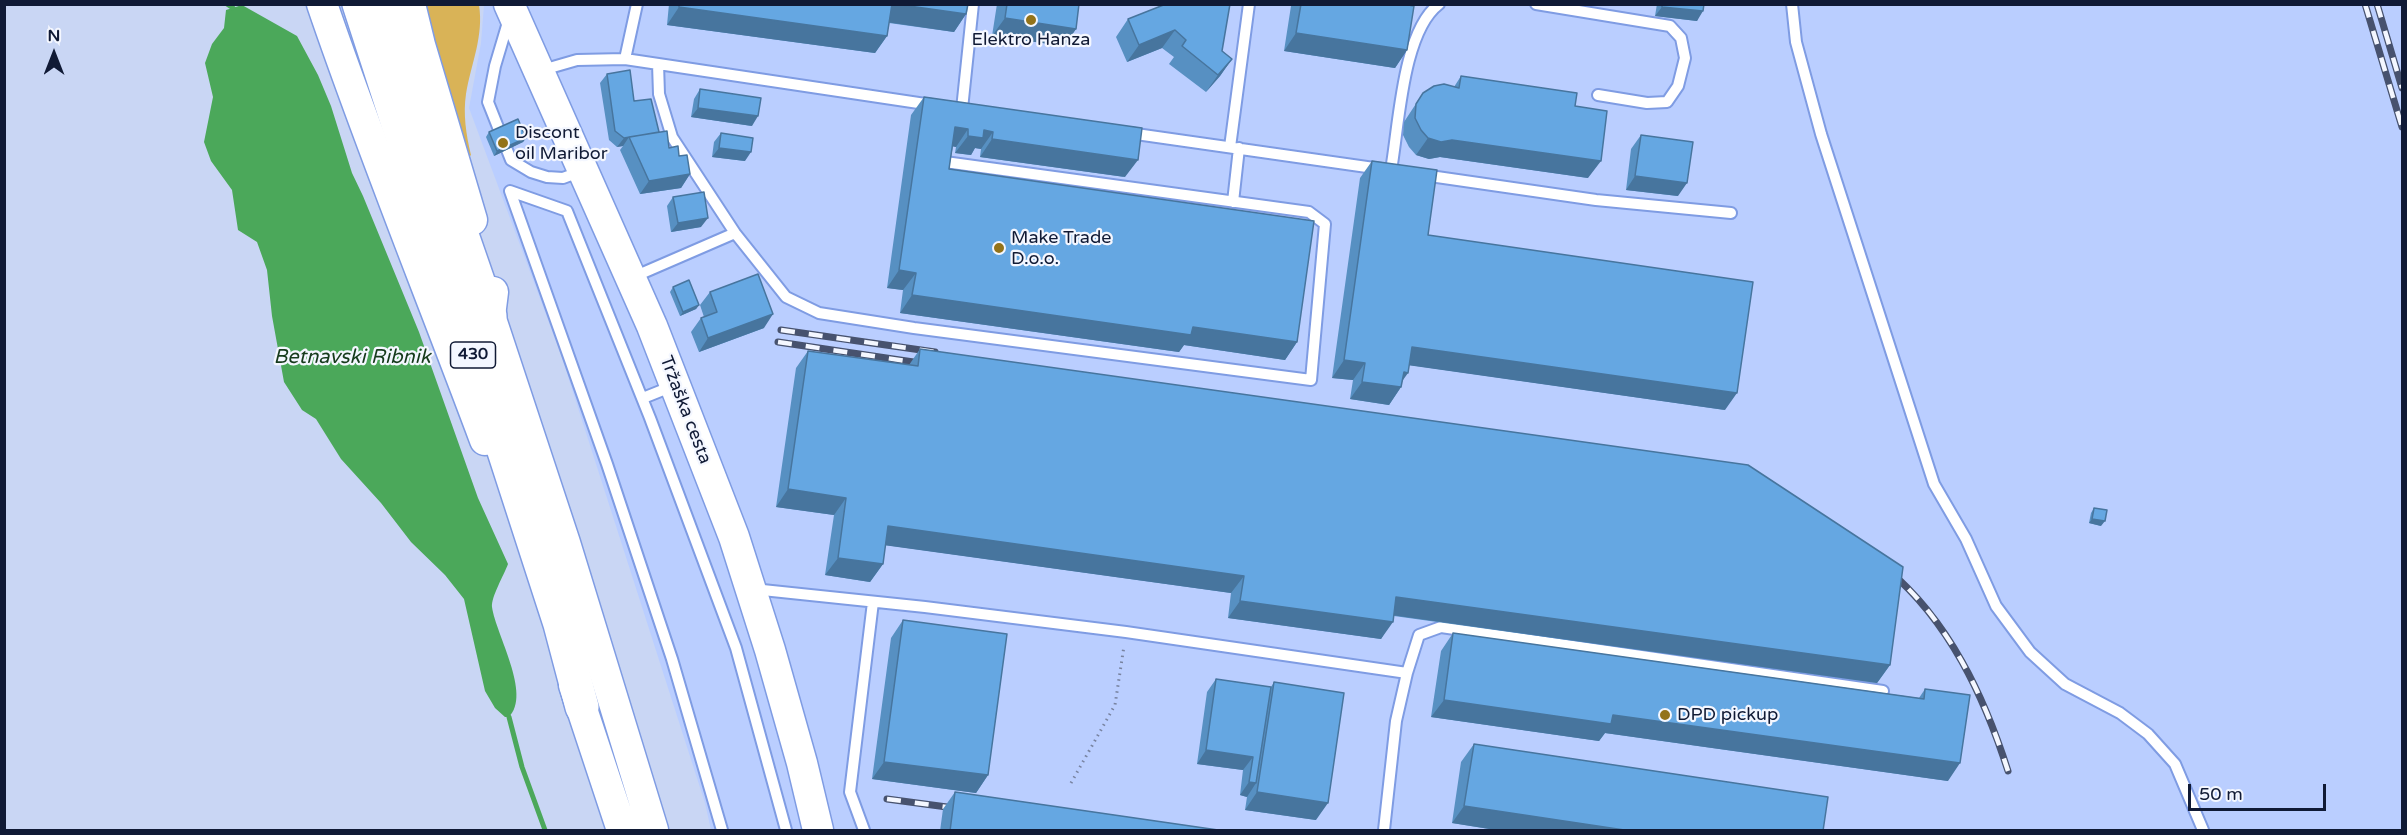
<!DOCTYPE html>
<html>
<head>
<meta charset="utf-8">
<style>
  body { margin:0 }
  #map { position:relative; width:2407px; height:835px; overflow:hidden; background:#c9d6f4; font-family:"Varela Round",sans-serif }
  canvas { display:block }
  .frame { position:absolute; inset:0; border:6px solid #101a35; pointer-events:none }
  .north { position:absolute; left:24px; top:24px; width:60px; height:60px; -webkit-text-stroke:4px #f4f7ff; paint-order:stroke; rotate:0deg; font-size:16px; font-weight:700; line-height:24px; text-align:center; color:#101a35 }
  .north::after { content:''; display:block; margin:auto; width:21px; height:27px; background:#101a35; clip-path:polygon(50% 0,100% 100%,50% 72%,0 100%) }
  .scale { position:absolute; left:2188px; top:784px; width:138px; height:27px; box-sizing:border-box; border:3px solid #101a35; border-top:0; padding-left:8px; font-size:18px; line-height:21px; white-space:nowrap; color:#101a35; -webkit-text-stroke:4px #f4f7ff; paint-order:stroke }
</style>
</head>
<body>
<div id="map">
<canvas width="2407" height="835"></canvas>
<div class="frame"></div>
<div class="north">N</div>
<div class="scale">50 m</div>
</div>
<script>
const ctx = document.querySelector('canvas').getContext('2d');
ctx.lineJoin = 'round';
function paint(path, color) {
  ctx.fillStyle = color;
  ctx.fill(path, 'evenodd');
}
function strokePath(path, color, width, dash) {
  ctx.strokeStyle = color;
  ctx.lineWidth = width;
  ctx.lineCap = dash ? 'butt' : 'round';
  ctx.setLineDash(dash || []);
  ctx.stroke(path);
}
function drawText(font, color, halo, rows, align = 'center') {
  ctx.font = font + ' "Varela Round",sans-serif';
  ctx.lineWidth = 4.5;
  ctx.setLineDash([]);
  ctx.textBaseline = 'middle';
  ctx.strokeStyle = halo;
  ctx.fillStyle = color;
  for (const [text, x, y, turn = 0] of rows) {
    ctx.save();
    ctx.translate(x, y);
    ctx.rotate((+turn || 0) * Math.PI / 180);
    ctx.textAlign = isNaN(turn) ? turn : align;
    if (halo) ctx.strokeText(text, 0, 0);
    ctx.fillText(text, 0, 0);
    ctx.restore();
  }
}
paint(new Path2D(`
  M484,5H2402V830H711L705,803L561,355L469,108L481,43Z`), '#baceff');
paint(new Path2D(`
  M422,5H479C484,36 471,64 466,94C463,114 466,134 471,155L468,158Z`), '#d9b357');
paint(new Path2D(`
  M242,5L297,36L318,75L331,106L352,173L363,196L419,332L478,498L508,564C504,575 491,597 492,607C496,635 532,694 509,717H505L495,708L485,691L464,599L445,575L411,542L381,503L341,459L316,419L302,410L284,382L272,316L267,270L257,242L238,230L232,190L211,161L204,142L213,97L205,63L212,44L224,28L226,10Z`), '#4ba85a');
strokePath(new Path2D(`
  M227,4L233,8
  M509,717L522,767L545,830`), '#4ba85a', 5);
const lane = new Path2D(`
  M1536,4L1670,26L1681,38L1685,58L1678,86L1667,102L1647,103L1598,95
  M1792,4L1796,42L1821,134L1934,484L1966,539L1996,606L2030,652L2065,684L2120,713L2148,734L2175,764L2203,830
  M509,19L495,66L488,102L511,160L531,172L547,177L563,178L582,171
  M625,59L637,4
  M658,64L659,94L672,137L735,233L786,297L819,313L914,328L1311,380L1325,224L1309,212L945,162
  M539,71L577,60L625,59L932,105
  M962,109L973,4
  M1129,133L1381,169
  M1230,147L1249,4
  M1391,170C1399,126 1402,32 1439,4
  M1423,175L1596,200L1731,213
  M1233,202L1239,148
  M631,278L735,233
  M643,398L673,386
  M753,589L925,607L1126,632L1407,673L1419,635L1441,627L1883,691
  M722,830L672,659L607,464L510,191L567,211L650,418L736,648L786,830
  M864,830L850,792L873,602
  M1384,830L1396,721L1407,673`);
const secondary = new Path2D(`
  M322,4C372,151 431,295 485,440
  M410,4L420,45L472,220
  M509,4L652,326L734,537L770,650L802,763L818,830
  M493,292L490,316L565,543L653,830
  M574,685L622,830`);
const highway = new Path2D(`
  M359,4L560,624L582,707
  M385,4L433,151L490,316`);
strokePath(lane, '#7f9ce3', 14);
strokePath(secondary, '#7f9ce3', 33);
strokePath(highway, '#7f9ce3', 36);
strokePath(new Path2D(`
  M1071,783L1115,705L1124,646`), '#7883a0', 3, [1.5, 4.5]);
strokePath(lane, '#fff', 10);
strokePath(secondary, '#fff', 30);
strokePath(highway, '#fff', 33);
const rail = new Path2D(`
  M2365,4L2402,127
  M2377,4L2402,88
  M781,330L935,352
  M778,342L927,364
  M1888,570C1949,621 1984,696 2008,771
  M887,799L962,809`);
strokePath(rail, '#47526e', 7);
strokePath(rail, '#f4f7ff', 4.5, [14]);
paint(new Path2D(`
  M669,4H968L966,14L954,32L889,23L887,36L875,53L667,25Z
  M997,4H1079L1076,29L1064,46L992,36Z
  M1166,4L1232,59L1220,76L1206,92L1169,64L1174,57L1162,48L1127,62L1116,37L1128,19Z
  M1292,4H1402L1407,50L1395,68L1284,51L1291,6Z
  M1657,4H1704L1697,21L1655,16Z
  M607,74L634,101L659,132L669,148L679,156L690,174L681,188L640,194L620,150L623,146L617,147L609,140L600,83Z
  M1461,76L1575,106L1588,178L1440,157L1429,159L1416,155L1409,147L1403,135L1404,122L1423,93L1454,87Z
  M700,89L752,126L691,117L694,99Z
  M924,97L1125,177L980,157L981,149L975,148L971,155L955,153L956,147L953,146L949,169L1297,342L1285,360L1184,345L1179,352L900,313L903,290L887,288L911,115Z
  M489,132L526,138L523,142L494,156L486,137Z
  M721,133L745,161L712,157L714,142Z
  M1641,135L1678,196L1626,190L1631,149Z
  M1372,161L1428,235L1725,410L1409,365L1402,381L1401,387L1389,405L1350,399L1353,380L1332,378L1360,178Z
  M673,197L701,227L671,232L667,206Z
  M673,287L699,305L696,309L680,316L670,292Z
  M710,292L764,328L699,352L691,332L701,318L704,317L700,305Z
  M920,349L1890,665L1877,683L1394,616L1381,639L1228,618L1231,593L885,545L883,564L870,582L825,575L834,515L776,507L796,368L808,351L909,365Z
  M2094,508L2101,526L2089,523L2091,513Z
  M903,620L988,775L976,793L872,779L891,638Z
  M1453,633L1919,698L1925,689L1948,781L1605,733L1599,741L1431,717L1441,651Z
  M1216,679L1271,687L1274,682L1316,820L1245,810L1247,797L1240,795L1243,770L1197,764L1207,692Z
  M1474,744L1823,831H1502L1452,823L1461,762Z
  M955,792L1225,831H940L943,809Z`), '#5790c2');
paint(new Path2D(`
  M891,4H895L966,14L954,32L879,21Z
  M679,7L887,36L875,53L667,25Z
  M1662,7L1703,11L1697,21L1655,16Z
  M1005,18L1076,29L1064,46L992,36Z
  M1175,30L1162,48L1127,62L1139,45Z
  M1296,33L1407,50L1395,68L1284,51Z
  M1232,59L1220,76L1206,92L1218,75Z
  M698,108L758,116L752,126L691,117Z
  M955,127L968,129L956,147L943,145Z
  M984,130L993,132L981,149L975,148L971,155L955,153L968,136Z
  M629,137L623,146L617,147L624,138Z
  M526,138L523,142L494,156L497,151Z
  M1428,138L1452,140L1601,161L1588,178L1440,157L1429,159L1416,155Z
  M992,139L1138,160L1125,177L980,157Z
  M719,148L751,152L745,161L712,157Z
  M690,174L681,188L640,194L649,181Z
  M1635,176L1687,183L1678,196L1626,190Z
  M708,218L701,227L671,232L678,223Z
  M899,270L916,273L903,290L887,288Z
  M912,295L1193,327L1297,342L1285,360L1184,345L1179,352L900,313Z
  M699,305L696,309L680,316L683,312Z
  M773,314L764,328L699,352L708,338Z
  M1412,347L1737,393L1725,410L1400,364Z
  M1344,360L1365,363L1353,380L1332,378Z
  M1404,372L1408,373L1398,387H1401L1389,405L1350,399L1362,382Z
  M788,489L846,498L834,515L776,507Z
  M2092,519L2105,521L2101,526L2089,523Z
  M888,526L1244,576L1231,593L876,544Z
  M838,558L883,564L870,582L825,575Z
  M1396,597L1890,665L1877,683L1384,614Z
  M1240,601L1393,622L1381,639L1228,618Z
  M1444,700L1613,715L1960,763L1948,781L1605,733L1599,741L1431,717Z
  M1206,750L1253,757L1243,770L1197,764Z
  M884,762L988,775L976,793L872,779Z
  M1249,782L1256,783L1247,797L1240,795Z
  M1257,792L1328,803L1316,820L1245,810Z
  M1464,806L1631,831H1502L1452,823Z`), '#47759e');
const building = new Path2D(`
  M679,4H892L887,36L679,7Z
  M895,4H968L966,14Z
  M1007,4H1079L1076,29L1005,18Z
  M1166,4H1230L1222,51L1232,59L1218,75L1182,46L1186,40L1175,30L1139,45L1128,19Z
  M1301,4H1402L1414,6L1407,50L1296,33Z
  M1662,4H1704L1703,11L1662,7Z
  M630,70L634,101L651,99L659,132L624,138L615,131L607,74Z
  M1461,76L1577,93L1575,106L1607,111L1601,161L1452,140L1441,142L1428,138L1421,130L1415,118L1416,104L1423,93L1434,86L1444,84L1459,88Z
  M700,89L761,98L758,116L698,108Z
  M924,97L1142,128L1138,160L992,139L993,132L984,130L983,138L968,136V129L955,127L949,169L1314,221L1297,342L1193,327L1191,335L912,295L916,273L899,270Z
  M518,119L526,138L497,151L489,132Z
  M667,131L669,148L678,146L679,156L687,155L690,174L649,181L629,137Z
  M721,133L753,138L751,152L719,148Z
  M1641,135L1693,142L1687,183L1635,176Z
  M1372,161L1437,170L1428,235L1753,282L1737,393L1412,347L1408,373L1404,372L1401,387L1362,382L1365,363L1344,360Z
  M704,192L708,218L678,223L673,197Z
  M758,274L773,314L708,338L701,318L717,312L710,292Z
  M689,280L699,305L683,312L673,287Z
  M920,349L1748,465L1903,567L1890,665L1396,597L1393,622L1240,601L1244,576L888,526L883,564L838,558L846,498L788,489L808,351L918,366Z
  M2094,508L2107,510L2105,521L2092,519Z
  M903,620L1007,634L988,775L884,762Z
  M1453,633L1924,699L1925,689L1970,695L1960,763L1613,715L1611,724L1444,700Z
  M1216,679L1271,687L1256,783L1249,782L1253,757L1206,750Z
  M1274,682L1344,693L1328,803L1257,792Z
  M1474,744L1828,797L1823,831H1631L1464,806Z
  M955,792L1225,831H950Z`);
paint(building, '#65a7e2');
strokePath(building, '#47759e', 1.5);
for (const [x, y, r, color] of [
  [1031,20,6,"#93731a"],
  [503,143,6,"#93731a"],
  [999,248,6,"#93731a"],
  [1665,715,6,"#93731a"]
]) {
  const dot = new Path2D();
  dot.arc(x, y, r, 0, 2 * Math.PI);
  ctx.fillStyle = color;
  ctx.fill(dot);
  strokePath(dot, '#f4f7ff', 2);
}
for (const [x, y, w] of [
  [473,355,45]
]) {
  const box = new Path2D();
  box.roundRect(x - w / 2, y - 13, w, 26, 4.5);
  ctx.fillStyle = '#f4f7ff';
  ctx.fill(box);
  strokePath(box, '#101a35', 1.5);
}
drawText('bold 16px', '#101a35', null, [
  ["430",473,355]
]);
drawText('18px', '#101a35', '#f4f7ff', [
  ["Elektro Hanza",1031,40,"center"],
  ["Discont",515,133],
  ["oil Maribor",515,154],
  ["Make Trade",1011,238],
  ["D.o.o.",1011,259],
  ["DPD pickup",1677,715]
], 'left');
drawText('18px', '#101a35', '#f4f7ff', [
  ["Tržaška cesta",685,410,69]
]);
drawText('italic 20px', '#163b1c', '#f4f7ff', [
  ["Betnavski Ribnik",352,358]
]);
</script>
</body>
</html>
